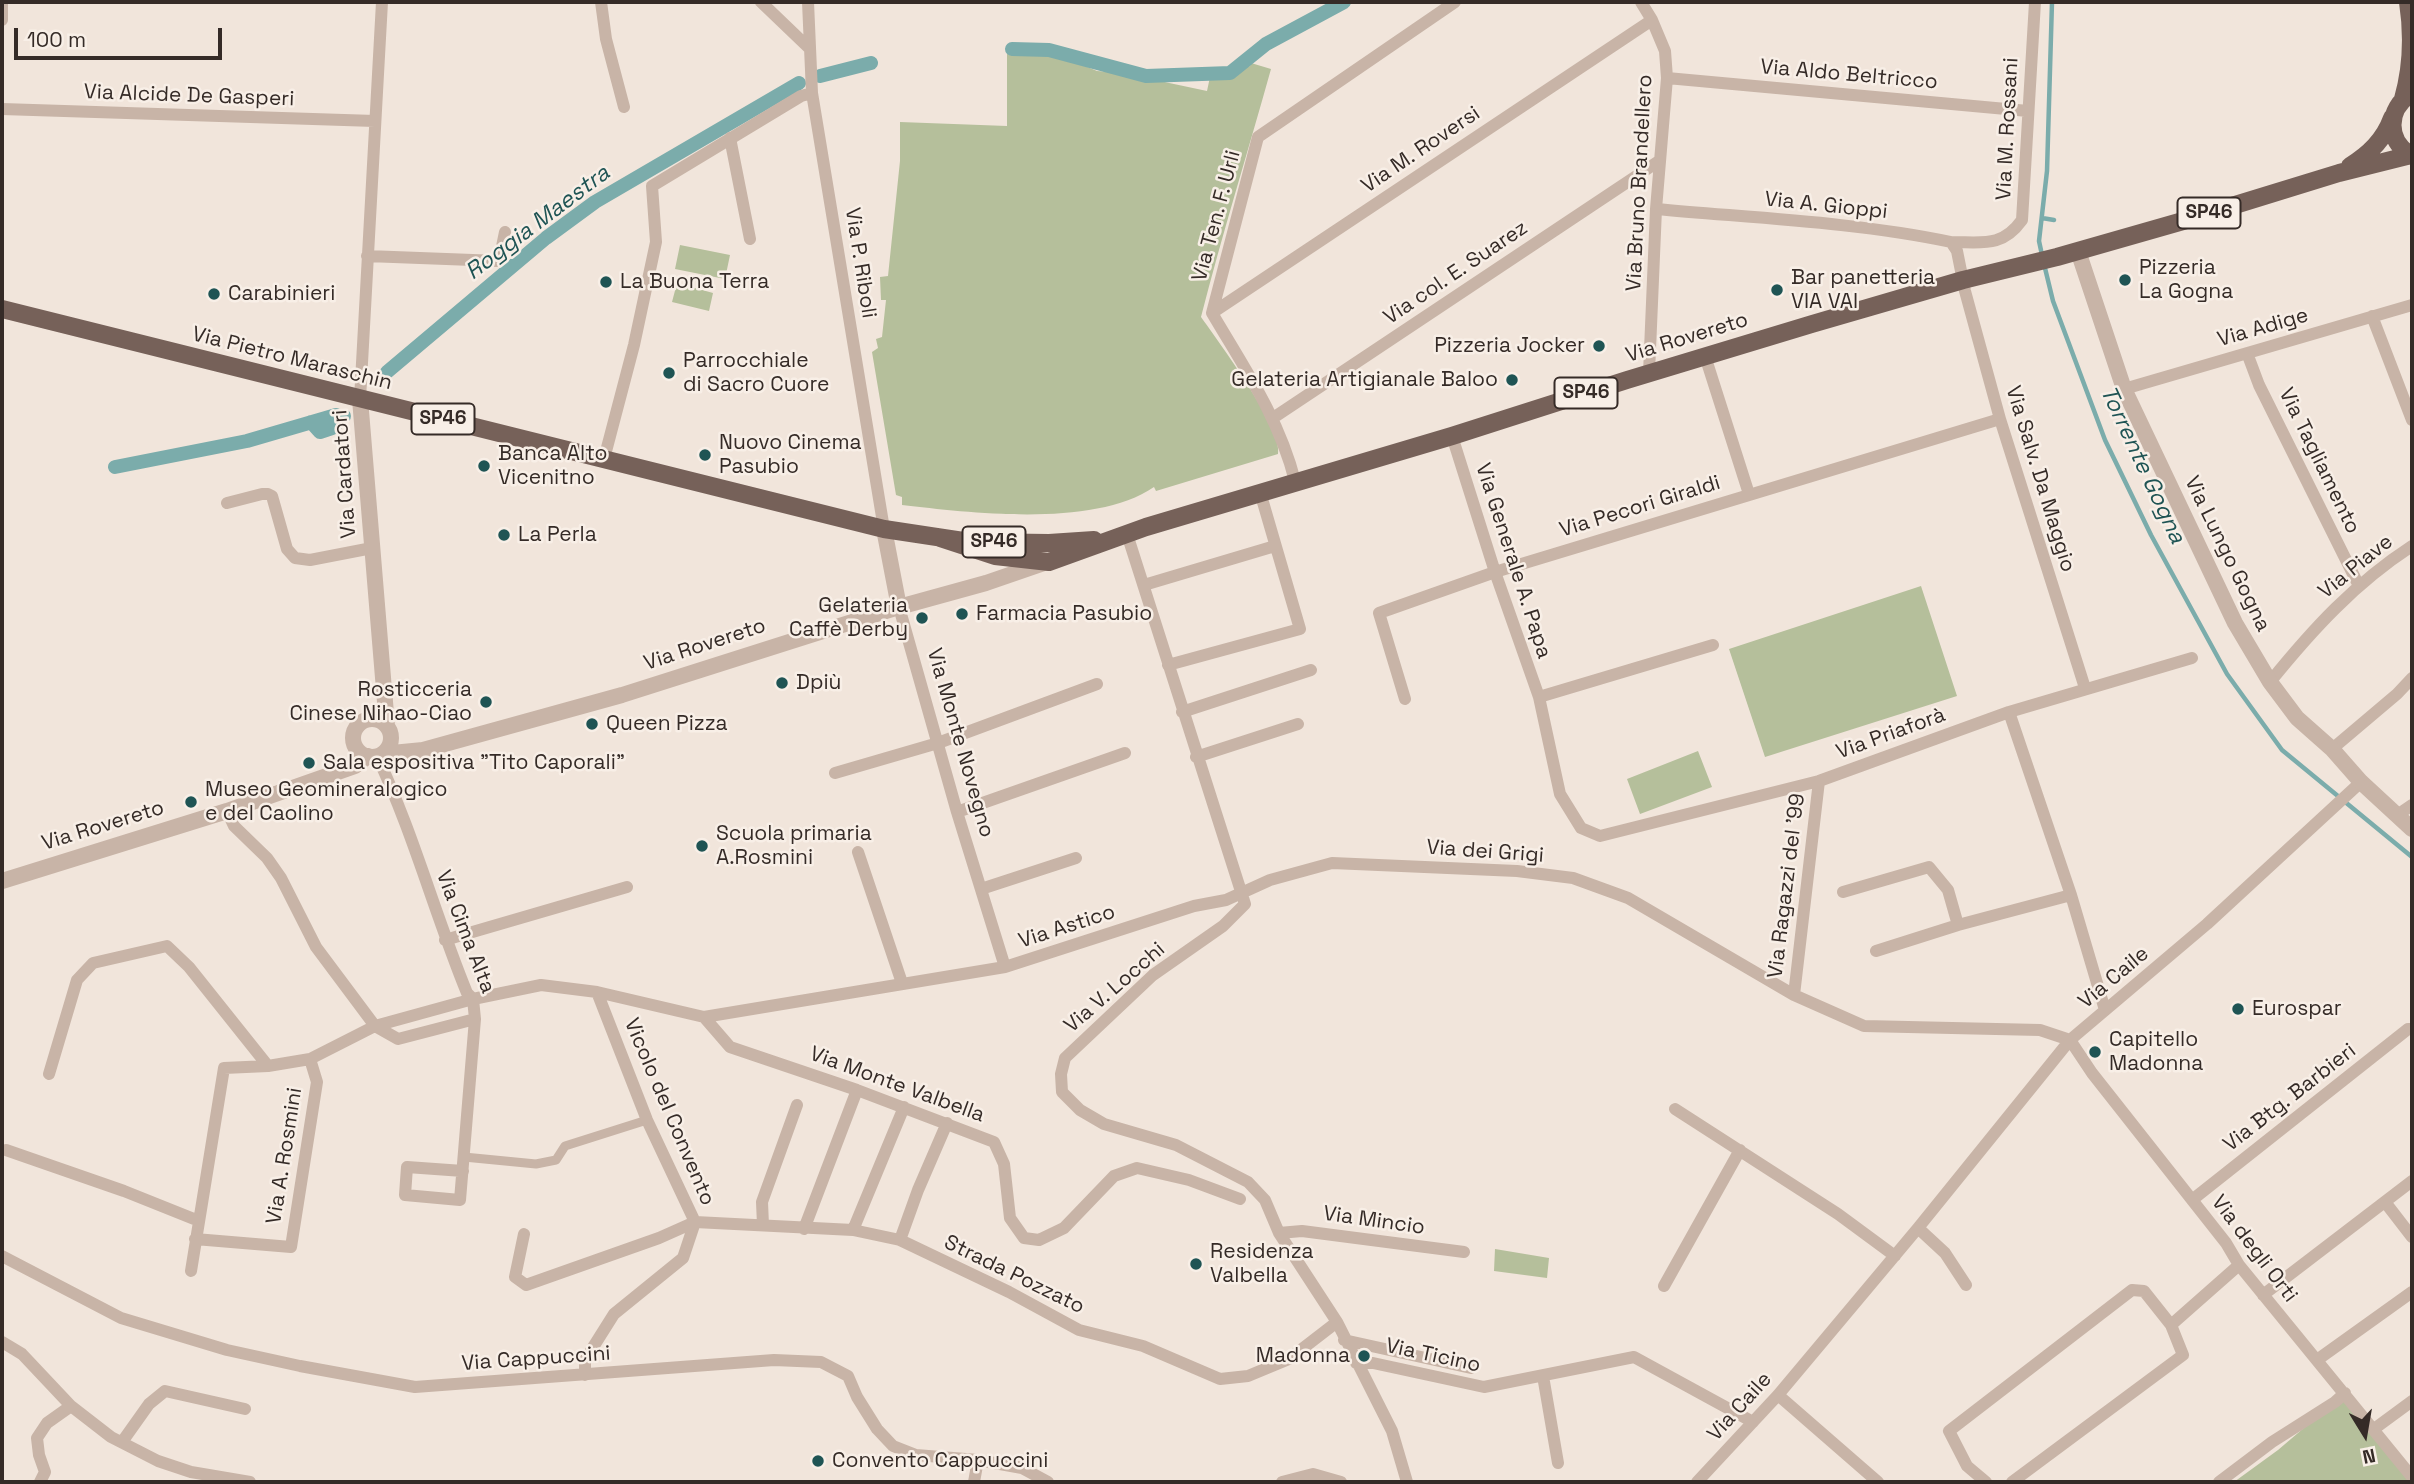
<!DOCTYPE html>
<html>
<head>
<meta charset="utf-8">
<style>
  body { margin:0 }
  #map { position:relative; width:2414px; height:1484px; overflow:hidden; background:#f1e5db; font-family:"Space Grotesk",sans-serif }
  canvas { display:block }
  .frame { position:absolute; inset:0; border:4px solid #352b27; pointer-events:none }
  .north { position:absolute; left:2330px; top:1400px; width:70px; height:70px; -webkit-text-stroke:5px #f8efe7; paint-order:stroke; rotate:169deg; font-size:19px; font-weight:700; line-height:28px; text-align:center; color:#352b27 }
  .north::after { content:''; display:block; margin:auto; width:24px; height:32px; background:#352b27; clip-path:polygon(50% 0,100% 100%,50% 72%,0 100%) }
  .scale { position:absolute; left:14px; top:28px; width:208px; height:32px; box-sizing:border-box; border:4px solid #352b27; border-top:0; padding-left:9px; font-size:21px; line-height:24px; white-space:nowrap; color:#352b27; -webkit-text-stroke:5px #f8efe7; paint-order:stroke }
</style>
</head>
<body>
<div id="map">
<canvas width="2414" height="1484"></canvas>
<div class="frame"></div>
<div class="north">N</div>
<div class="scale">100 m</div>
</div>
<script>
const ctx = document.querySelector('canvas').getContext('2d');
ctx.lineJoin = 'round';
function paint(path, color) {
  ctx.fillStyle = color;
  ctx.fill(path, 'evenodd');
}
function strokePath(path, color, width, dash) {
  ctx.strokeStyle = color;
  ctx.lineWidth = width;
  ctx.lineCap = dash ? 'butt' : 'round';
  ctx.setLineDash(dash || []);
  ctx.stroke(path);
}
function drawText(font, color, halo, rows, align = 'center') {
  ctx.font = font + ' "Space Grotesk",sans-serif';
  ctx.lineWidth = 5;
  ctx.setLineDash([]);
  ctx.textBaseline = 'middle';
  ctx.strokeStyle = halo;
  ctx.fillStyle = color;
  for (const [text, x, y, turn = 0] of rows) {
    ctx.save();
    ctx.translate(x, y);
    ctx.rotate((+turn || 0) * Math.PI / 180);
    ctx.textAlign = isNaN(turn) ? turn : align;
    if (halo) ctx.strokeText(text, 0, 0);
    ctx.fillText(text, 0, 0);
    ctx.restore();
  }
}
paint(new Path2D(`
  M1007,49L1059,55L1097,71L1122,73L1207,91L1210,77L1250,66L1251,63L1271,69C1248,152 1222,234 1201,317C1218,341 1284,430 1278,454L1156,491L1154,487C1094,528 972,513 902,505V497L896,495L872,352L878,348L876,339L882,337L886,300H881L880,277L888,276L900,161V122L1007,126Z
  M680,245L730,255L725,279L675,269Z
  M677,283L713,293L709,311L672,302Z
  M1921,586L1957,696L1765,757L1729,649Z
  M1698,751L1712,787L1640,814L1627,779Z
  M1495,1249L1549,1258L1547,1278L1494,1271Z
  M2345,1393L2412,1482H2234L2278,1450Z`), '#b5bf9b');
strokePath(new Path2D(`
  M2042,218L2054,220
  M2042,255L2039,241L2047,171L2052,2
  M2044,264L2053,301L2105,440L2151,535L2227,674L2282,750L2412,857`), '#7bacab', 4.5);
strokePath(new Path2D(`
  M1012,49L1049,50L1146,76L1230,73L1266,44L1344,2
  M820,76L871,63
  M387,372L546,238L595,202L799,83
  M311,422L320,432L332,428L344,416
  M115,467L247,441L336,415L342,418`), '#7bacab', 14);
strokePath(new Path2D(`
  M464,1157L536,1164L556,1160L565,1146L647,1120`), '#c8b4a7', 9);
strokePath(new Path2D(`
  M601,2L606,39L624,107
  M761,2L809,48
  M808,2L812,93L884,529
  M1641,2L1652,20L1665,51L1667,78L1656,209L1649,373
  M2,20V2
  M1667,78L2028,111
  M2,109L375,121
  M730,138L750,239
  M1656,209C1753,218 1856,222 1951,242L1957,251L1965,291L2000,419L2085,688
  M1951,242C1982,242 2002,248 2022,220L2035,2
  M367,256L499,261L505,232
  M1212,313L1652,20
  M2372,316L2412,420
  M2247,353L2259,385L2359,586
  M1705,356L1749,494
  M2124,389L2412,305
  M360,399L382,2
  M1273,418L1659,161
  M1452,436L1495,572L1539,697L1560,794L1581,828L1600,836L1819,781L2009,712L2192,658
  M604,459L634,345L656,242L652,186L801,96L812,93
  M1295,481C1279,418 1245,369 1212,313L1258,137L1455,2
  M227,503L262,494H268L272,496L287,549L295,558L310,560L372,548
  M1127,534L1245,904L1223,926L1153,975L1065,1058L1061,1074L1062,1092L1080,1110L1104,1124L1176,1145L1248,1182L1265,1200L1279,1233L1337,1322L1392,1431L1407,1482
  M1144,585L1275,546
  M899,607L957,812L1005,967
  M1168,665L1300,629L1260,492
  M2270,682C2312,630 2355,583 2412,546
  M1539,697L1713,645
  M1405,699L1379,613L1495,572L2000,419
  M1182,712L1311,670
  M2009,712L2071,895L2105,1010
  M2332,749L2397,694L2412,678
  M377,756C413,832 435,915 467,993L473,999L475,1019L460,1200L405,1195L407,1167L463,1171
  M1196,757L1298,724
  M835,773L938,743L1097,684
  M227,811L234,826L267,858L281,878L316,947L375,1026L398,1039L475,1019
  M957,812L1125,753
  M2396,816L2412,805
  M858,852L902,983
  M981,889L1076,858
  M1843,892L1929,867L1948,890L1958,925
  M445,940L627,887
  M1876,951L1958,925L2071,895
  M597,992L704,1017L1005,967L1194,906L1226,900L1270,880L1332,863L1517,871L1573,878L1628,898L1794,995L1864,1026L2040,1030L2070,1040L2092,1073L2226,1243L2239,1265L2412,1477
  M1794,995L1819,781
  M704,1017L730,1047L857,1090L994,1142L1004,1164L1010,1218L1024,1238L1039,1240L1064,1228L1114,1176L1137,1168L1189,1180L1240,1199
  M49,1074L77,980L93,963L167,946L189,967L268,1066
  M1675,1109L1838,1214L1895,1256
  M6,1150L124,1191L199,1221
  M2192,1200L2408,1029H2412
  M2385,1202L2412,1237
  M763,1225L762,1202L797,1105
  M1918,1228L1945,1253L1966,1285
  M804,1229L857,1090
  M853,1230L904,1107
  M1279,1233L1302,1231L1464,1252
  M524,1234L515,1277L526,1285L659,1238L695,1222L853,1230L900,1240L1009,1292L1079,1330L1143,1346L1220,1379L1248,1376L1289,1359L1337,1322
  M195,1239L291,1247L317,1082L310,1059
  M900,1240L918,1190L947,1123
  M2,1256L121,1318L227,1350L300,1366L415,1387L774,1360L821,1362L848,1376L857,1397L877,1429L893,1446L916,1455L978,1460L1022,1468L1048,1482
  M191,1271L224,1068L268,1066L310,1059L375,1026L473,999L541,985L597,992L647,1120L695,1222L683,1258L614,1314L585,1360V1375
  M1664,1286L1740,1150
  M2263,1295L2412,1181
  M1344,1340L1471,1368
  M2,1342L22,1354L71,1406L111,1437L158,1461L191,1472L250,1482
  M2317,1360L2412,1292
  M1356,1363H1373L1484,1387L1634,1357L1753,1422
  M1543,1376L1558,1463
  M1778,1395L1878,1482
  M2374,1429L2412,1401
  M122,1442L149,1404L165,1391L245,1409
  M40,1482L45,1472L39,1455L37,1438L47,1423L71,1406
  M974,1482L978,1460
  M1282,1482L1313,1474L1341,1482
  M1697,1482L1778,1395L1918,1228L2070,1040L2207,924L2361,782
  M1986,1482L1967,1466L1949,1431L2132,1290L2144,1291L2171,1325L2239,1265
  M2012,1482L2183,1355L2171,1325
  M2219,1482L2272,1442L2335,1402L2345,1393`), '#c8b4a7', 12);
strokePath(new Path2D(`
  M2078,251L2124,389L2235,623L2270,682L2297,718L2332,749L2361,782L2412,829
  M360,399L387,726
  M884,529L899,607
  M353 738a19 19 0 1 1 38 0a19 19 0 1 1-38 0Z
  M382,754L423,750L622,695L899,607L986,583L1047,562
  M2,881L227,811L355,766L368,756`), '#c8b4a7', 16);
strokePath(new Path2D(`
  M2412,93C2386,109 2386,141 2412,156
  M2403,99C2412,67 2413,35 2408,2
  M2350,166C2369,154 2384,140 2392,118
  M2,309L884,529L970,542L1049,543L1094,540
  M940,538L995,556L1049,562L1146,527L1452,436L1627,380L1812,324L1963,280L2057,257L2183,221L2339,173L2411,155`), '#766159', 18);
for (const [x, y, r, color] of [
  [2125,280,7,"#1f5454"],
  [606,282,7,"#1f5454"],
  [1777,290,7,"#1f5454"],
  [214,294,7,"#1f5454"],
  [1599,346,7,"#1f5454"],
  [669,373,7,"#1f5454"],
  [1512,380,7,"#1f5454"],
  [705,455,7,"#1f5454"],
  [484,466,7,"#1f5454"],
  [504,535,7,"#1f5454"],
  [962,614,7,"#1f5454"],
  [922,618,7,"#1f5454"],
  [782,683,7,"#1f5454"],
  [486,702,7,"#1f5454"],
  [592,724,7,"#1f5454"],
  [309,763,7,"#1f5454"],
  [191,802,7,"#1f5454"],
  [702,846,7,"#1f5454"],
  [2238,1009,7,"#1f5454"],
  [2095,1052,7,"#1f5454"],
  [1196,1264,7,"#1f5454"],
  [1364,1356,7,"#1f5454"],
  [818,1461,7,"#1f5454"]
]) {
  const dot = new Path2D();
  dot.arc(x, y, r, 0, 2 * Math.PI);
  ctx.fillStyle = color;
  ctx.fill(dot);
  strokePath(dot, '#f8efe7', 2.5);
}
for (const [x, y, w] of [
  [2209,213,63],
  [1586,393,63],
  [443,419,63],
  [994,542,63]
]) {
  const box = new Path2D();
  box.roundRect(x - w / 2, y - 15.5, w, 31, 5);
  ctx.fillStyle = '#f8efe7';
  ctx.fill(box);
  strokePath(box, '#352b27', 2);
}
drawText('bold 19px', '#352b27', null, [
  ["SP46",2209,213],
  ["SP46",1586,393],
  ["SP46",443,419],
  ["SP46",994,542]
]);
drawText('21px', '#352b27', '#f8efe7', [
  ["Via Aldo Beltricco",1849,75,5],
  ["Via Alcide De Gasperi",189,96,2],
  ["Via M. Rossani",2008,129,-87],
  ["Via M. Roversi",1421,150,-34],
  ["Via Bruno Brandellero",1640,183,-87],
  ["Via A. Gioppi",1826,206,6],
  ["Via Ten. F. Urli",1217,216,-75],
  ["Via P. Riboli",860,263,81],
  ["Via col. E. Suarez",1456,273,-34],
  ["Via Adige",2263,328,-16],
  ["Via Rovereto",1687,338,-17],
  ["Via Pietro Maraschin",292,359,14],
  ["Via Tagliamento",2319,461,64],
  ["Via Cardatori",345,474,-94],
  ["Via Salv. Da Maggio",2040,479,73],
  ["Via Pecori Giraldi",1640,507,-17],
  ["Via Lungo Gogna",2227,554,64],
  ["Via Generale A. Papa",1513,561,72],
  ["Via Piave",2356,567,-39],
  ["Via Rovereto",705,645,-18],
  ["Via Priaforà",1891,734,-20],
  ["Via Monte Novegno",960,743,74],
  ["Via Rovereto",103,826,-17],
  ["Via dei Grigi",1485,852,4],
  ["Via Ragazzi del '99",1787,886,-83],
  ["Via Astico",1067,927,-18],
  ["Via Cima Alta",465,932,69],
  ["Via Caile",2114,978,-40],
  ["Via V. Locchi",1115,988,-41],
  ["Via Monte Valbella",897,1085,20],
  ["Via Btg. Barbieri",2290,1098,-38],
  ["Vicolo del Convento",669,1112,67],
  ["Via A. Rosmini",285,1156,-81],
  ["Via Mincio",1374,1221,8],
  ["Via degli Orti",2254,1249,53],
  ["Strada Pozzato",1014,1275,26],
  ["Via Ticino",1433,1356,12],
  ["Via Cappuccini",536,1359,-4],
  ["Via Caile",1740,1407,-48]
]);
drawText('21px', '#352b27', '#f8efe7', [
  ["Pizzeria",2139,268],
  ["La Gogna",2139,292],
  ["Bar panetteria",1791,278],
  ["VIA VAI",1791,302],
  ["La Buona Terra",620,282],
  ["Carabinieri",228,294],
  ["Pizzeria Jocker",1585,346,"right"],
  ["Parrocchiale",683,361],
  ["di Sacro Cuore",683,385],
  ["Gelateria Artigianale Baloo",1498,380,"right"],
  ["Nuovo Cinema",719,443],
  ["Pasubio",719,467],
  ["Banca Alto",498,454],
  ["Vicenitno",498,478],
  ["La Perla",518,535],
  ["Gelateria",908,606,"right"],
  ["Caffè Derby",908,630,"right"],
  ["Farmacia Pasubio",976,614],
  ["Dpiù",796,683],
  ["Rosticceria",472,690,"right"],
  ["Cinese Nihao-Ciao",472,714,"right"],
  ["Queen Pizza",606,724],
  ["Sala espositiva \"Tito Caporali\"",323,763],
  ["Museo Geomineralogico",205,790],
  ["e del Caolino",205,814],
  ["Scuola primaria",716,834],
  ["A.Rosmini",716,858],
  ["Eurospar",2252,1009],
  ["Capitello",2109,1040],
  ["Madonna",2109,1064],
  ["Residenza",1210,1252],
  ["Valbella",1210,1276],
  ["Madonna",1350,1356,"right"],
  ["Convento Cappuccini",832,1461]
], 'left');
drawText('italic 23px', '#1f5454', '#f8efe7', [
  ["Roggia Maestra",538,223,-37],
  ["Torrente Gogna",2142,465,65]
]);
</script>
</body>
</html>
